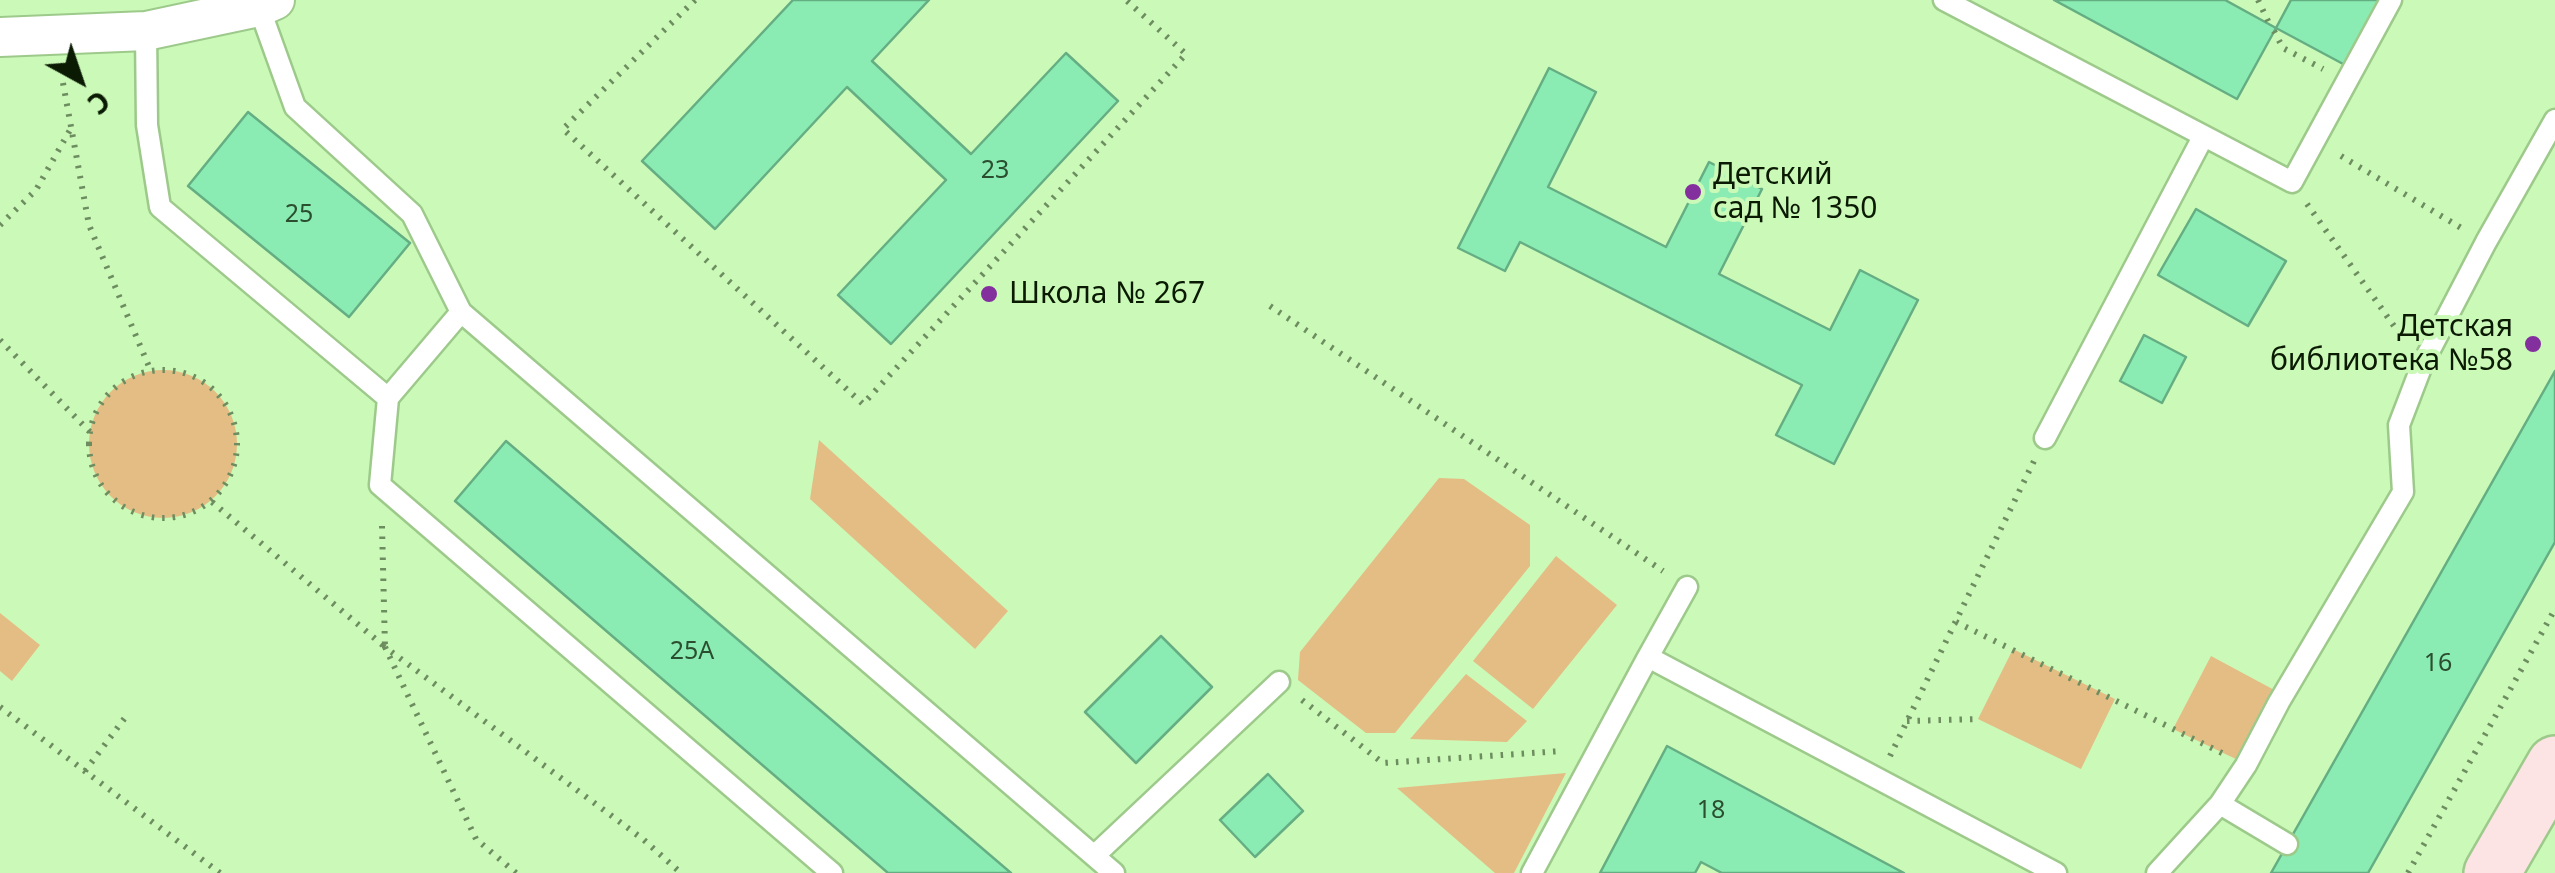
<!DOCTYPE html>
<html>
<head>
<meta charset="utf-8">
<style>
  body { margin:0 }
  #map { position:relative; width:2555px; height:873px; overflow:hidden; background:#cbf9b8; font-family:"Noto Sans",sans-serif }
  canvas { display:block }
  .north { position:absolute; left:30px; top:30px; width:100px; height:100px; -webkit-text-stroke:8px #cbf9b8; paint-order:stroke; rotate:140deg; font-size:28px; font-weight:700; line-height:40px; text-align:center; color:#0a1a03 }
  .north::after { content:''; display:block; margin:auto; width:35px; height:45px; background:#0a1a03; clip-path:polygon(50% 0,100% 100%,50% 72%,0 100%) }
</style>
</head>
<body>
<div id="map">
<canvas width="2555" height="873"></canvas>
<div class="north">С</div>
</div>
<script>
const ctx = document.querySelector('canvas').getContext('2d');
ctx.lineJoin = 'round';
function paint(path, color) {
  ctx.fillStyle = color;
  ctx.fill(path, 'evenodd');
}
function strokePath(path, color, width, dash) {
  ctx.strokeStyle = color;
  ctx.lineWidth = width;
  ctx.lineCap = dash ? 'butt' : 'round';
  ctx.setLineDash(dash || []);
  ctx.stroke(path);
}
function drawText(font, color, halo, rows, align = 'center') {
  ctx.font = font + ' "Noto Sans",sans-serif';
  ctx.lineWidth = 8;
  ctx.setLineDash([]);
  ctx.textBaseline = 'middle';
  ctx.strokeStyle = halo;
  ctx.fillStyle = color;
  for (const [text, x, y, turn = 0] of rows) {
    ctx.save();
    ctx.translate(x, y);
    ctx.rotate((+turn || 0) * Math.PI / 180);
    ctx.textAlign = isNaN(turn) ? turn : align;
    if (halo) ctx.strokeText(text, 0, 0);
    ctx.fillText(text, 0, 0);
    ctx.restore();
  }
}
paint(new Path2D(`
  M89 444a74 74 0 1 1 148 0a74 74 0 1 1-148 0Z
  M819,440L1008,611L975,649L810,499Z
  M1439,478L1464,479L1530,525V566L1395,733H1366L1298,680L1300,652Z
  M1556,556L1617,605L1533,709L1473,661Z
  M0,613L40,645L12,681L0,671Z
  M2013,649L2115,699L2081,769L1978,719Z
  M2211,656L2278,692L2240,761L2173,729Z
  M1466,674L1527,721L1507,742L1410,739Z
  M1566,773L1514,873H1495L1397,788Z`), '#e4bd85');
const building = new Path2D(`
  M793,0H929L872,61L971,154L1066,53L1118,101L891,344L838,295L946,180L847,87L715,229L642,161Z
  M2054,0H2225L2276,28L2237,99Z
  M2291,0H2380L2345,65L2276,28Z
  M1549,68L1596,92L1548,187L1666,247L1709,162L1762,189L1719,274L1830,330L1860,270L1918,300L1834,464L1776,435L1802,385L1520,242L1505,271L1458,248Z
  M248,112L410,243L349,317L188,186Z
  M2196,209L2286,261L2248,326L2158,275Z
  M2144,335L2186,357L2162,403L2120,381Z
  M2555,371V542L2368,873H2271Z
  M506,441L695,603L1011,873H888L455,501Z
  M1161,636L1212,687L1136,763L1085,712Z
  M1667,746L1695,761L1904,873H1722L1701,862L1695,873H1600Z
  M1268,774L1303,811L1255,857L1220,820Z`);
paint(building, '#8aecb2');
strokePath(building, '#65ae83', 2.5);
const lane = new Path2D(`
  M1944,0L2292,182L2391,0
  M259,7L295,107L412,214L461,312
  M146,31L147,125L160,207L388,398L380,485L832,873
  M388,398L461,312L1114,873
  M2045,438L2203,137
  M1648,657L1687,587
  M2220,804L2287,844
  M1094,856L1279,682
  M1532,873L1648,657L2056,873
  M2157,873L2220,804L2246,765L2279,702L2403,492L2399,425L2422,365L2486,242L2555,120`);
const street = new Path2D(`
  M0,37L146,31L259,7L275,0`);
const secondary = new Path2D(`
  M2492,873L2555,764`);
strokePath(lane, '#9dca8b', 25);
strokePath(street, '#9dca8b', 42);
strokePath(secondary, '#9dca8b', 60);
strokePath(new Path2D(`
  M695,0L563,129L863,404L1186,54L1126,0
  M2258,0L2270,25
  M2274,31L2283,48L2323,69
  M63,83L89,225L150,369
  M2341,156L2463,229
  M2307,204L2404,340
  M0,225L36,190L70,130
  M1270,306L1663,571
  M0,340L90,432
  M89 444a74 74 0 1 1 148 0a74 74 0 1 1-148 0Z
  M212,502L385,647
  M382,526L385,647
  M1956,622L2222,753
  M1302,700L1383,763L1562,751
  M0,707L220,873
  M1907,721L1978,719
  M1890,756L2034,461
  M85,771L127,715
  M516,873L476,839L385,647L644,840L681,873
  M2408,873L2555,609`), '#6d8d60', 6, [2.5, 8]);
strokePath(lane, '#fff', 20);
strokePath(street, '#fff', 38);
strokePath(secondary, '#fce3e4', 55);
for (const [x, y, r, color] of [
  [1693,192,10,"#832f9e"],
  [989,294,10,"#832f9e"],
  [2533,344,10,"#832f9e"]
]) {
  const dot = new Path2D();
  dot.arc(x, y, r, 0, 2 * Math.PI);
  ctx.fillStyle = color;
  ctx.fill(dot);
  strokePath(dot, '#cbf9b8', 4);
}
drawText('25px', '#2a4e2f', null, [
  ["23",995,171],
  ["25",299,215],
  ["25А",692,652],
  ["16",2438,664],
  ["18",1711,811]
]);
drawText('30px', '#0a1a03', '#cbf9b8', [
  ["Детский",1713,175],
  ["сад № 1350",1713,209],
  ["Школа № 267",1009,294],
  ["Детская",2513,327,"right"],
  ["библиотека №58",2513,361,"right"]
], 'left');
</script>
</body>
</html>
